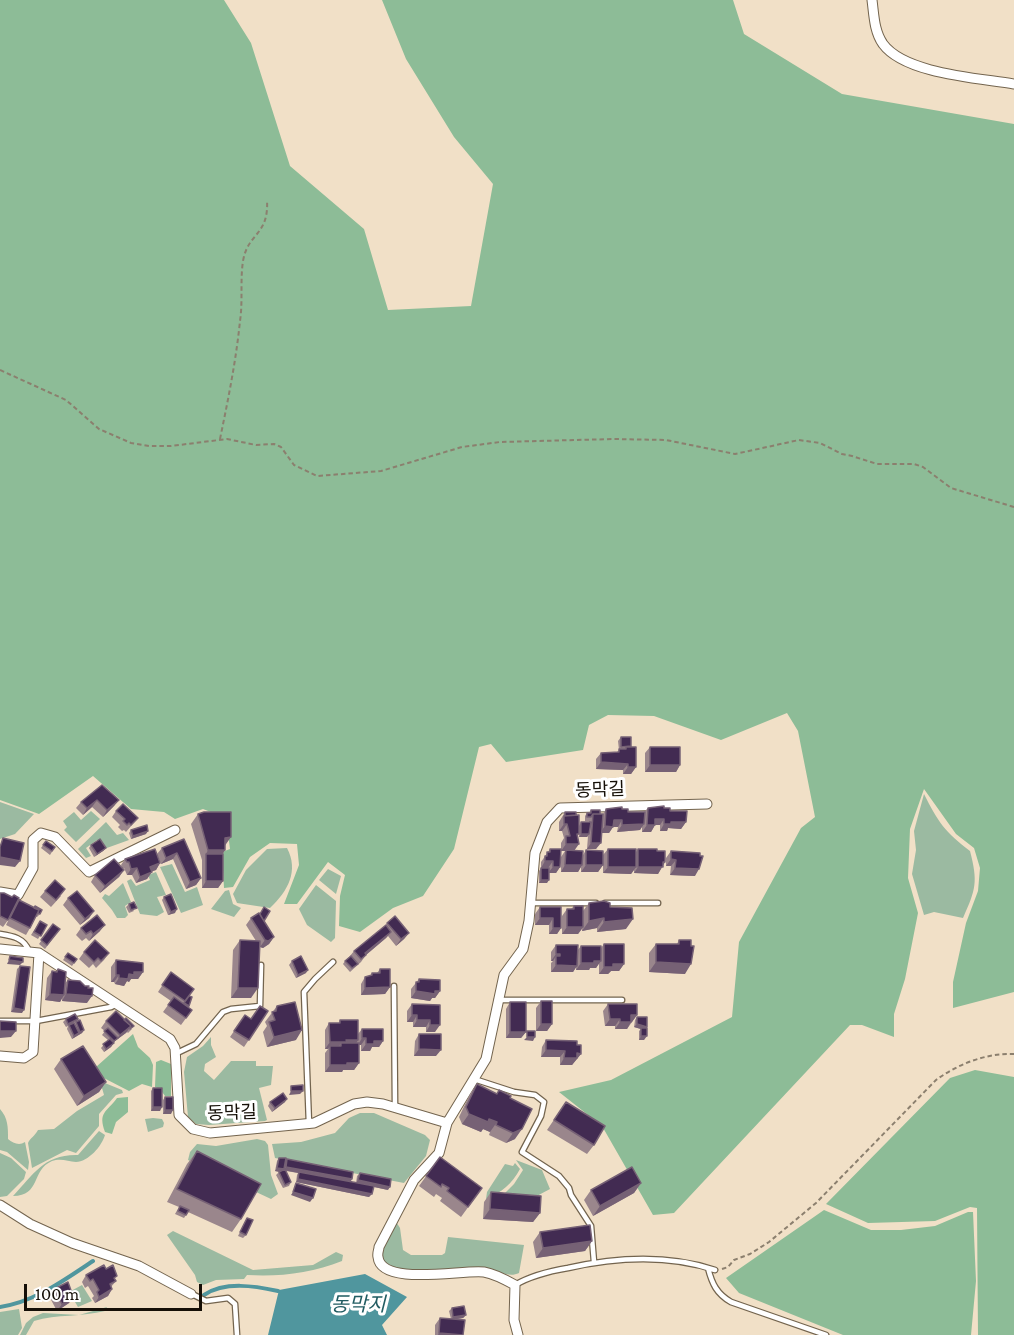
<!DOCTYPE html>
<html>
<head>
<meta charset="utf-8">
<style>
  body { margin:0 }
  #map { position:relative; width:1014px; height:1335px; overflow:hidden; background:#f1e0c7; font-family:"Crimson Pro",serif }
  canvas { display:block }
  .scale { position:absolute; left:24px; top:1284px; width:178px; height:27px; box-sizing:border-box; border:3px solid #150f07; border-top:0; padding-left:8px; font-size:18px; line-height:21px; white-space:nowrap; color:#150f07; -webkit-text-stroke:4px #fff; paint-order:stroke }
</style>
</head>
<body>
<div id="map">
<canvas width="1014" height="1335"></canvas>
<div class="scale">100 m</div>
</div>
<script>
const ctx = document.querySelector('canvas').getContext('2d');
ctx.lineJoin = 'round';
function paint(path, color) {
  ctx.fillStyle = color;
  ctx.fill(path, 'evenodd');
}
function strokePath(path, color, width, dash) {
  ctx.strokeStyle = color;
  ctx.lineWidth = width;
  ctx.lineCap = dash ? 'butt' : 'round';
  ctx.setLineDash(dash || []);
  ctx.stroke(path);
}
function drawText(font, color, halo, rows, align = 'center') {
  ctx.font = font + ' "Crimson Pro","Noto Sans KR",serif';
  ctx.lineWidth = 6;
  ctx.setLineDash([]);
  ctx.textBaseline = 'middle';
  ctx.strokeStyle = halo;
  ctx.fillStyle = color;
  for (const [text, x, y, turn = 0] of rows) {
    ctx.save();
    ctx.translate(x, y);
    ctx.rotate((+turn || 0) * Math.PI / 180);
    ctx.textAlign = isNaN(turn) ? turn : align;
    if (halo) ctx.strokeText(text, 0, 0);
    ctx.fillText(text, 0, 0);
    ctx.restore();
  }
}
paint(new Path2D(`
  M924,794C938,822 945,832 970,851C978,882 976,889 963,918L934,912L924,915L912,874L916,850L914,831Z
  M0,802L34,814L15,834L0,839Z
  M91,811L100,819L76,842L64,830L67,827L63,821L74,812L81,820Z
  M106,822L117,835L123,833L129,840L104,849L97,840L86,848L91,856L86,858L78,849Z
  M287,848C299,871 288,891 270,908L237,903L233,894L246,870L267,849Z
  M172,864L185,892L197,887L203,905L181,913L160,867Z
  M328,869L341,876L336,894L319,880Z
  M156,872L166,895L157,897L164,912L157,916L140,914L127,881L131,879L136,886L150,880L148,875Z
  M123,883L131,902L125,906L128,915L125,918H117L112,910L102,898L105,894L109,896Z
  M316,885L336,901L335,938L331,942L307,925L299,909Z
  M229,890L233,904L241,908L234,917L211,909L225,891Z
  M211,1037V1045L216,1057L205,1064L204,1071L214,1080L231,1061H256V1066H273L271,1085L259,1088L267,1120L265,1121L209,1125L196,1124L188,1117L184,1072L187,1057L203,1046Z
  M100,1081L122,1090L123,1093L116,1095L99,1114V1126L76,1153L67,1150L32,1168L28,1143C30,1138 35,1136 38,1130L54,1129L77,1111L104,1095Z
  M0,1109C8,1118 8,1127 8,1139C13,1143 19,1146 25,1142L29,1162L28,1170L7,1152L0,1150Z
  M360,1113H374L425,1135L430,1140L426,1156L404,1183L275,1158L272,1144L301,1142L335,1133L349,1118Z
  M153,1118L162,1119L164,1123L163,1127L148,1132L145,1119Z
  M99,1131L105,1135C102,1146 88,1162 76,1162C68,1161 60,1158 52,1161C31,1170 41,1196 13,1196C34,1174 44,1154 78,1155Z
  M257,1139L265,1141L268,1145L271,1175L278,1194L271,1199L188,1160L190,1152L197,1144L216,1146Z
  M0,1153L11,1158L26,1172L24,1179L7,1196L0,1197Z
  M516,1160L542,1170L550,1189L533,1198L502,1196L514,1184L523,1170Z
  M515,1163L520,1169C512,1184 502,1192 486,1199L487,1192L505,1164L513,1166Z
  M395,1220L400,1228L403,1250L411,1255H442L445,1253L448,1237L524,1245L519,1273C509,1278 499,1271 488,1269C484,1269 479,1269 475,1270C457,1270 388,1279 382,1259C378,1247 390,1230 395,1220Z
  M173,1231L253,1270L313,1265L336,1252L343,1255L342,1261C312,1273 280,1277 247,1275L244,1279L216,1280L203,1285L197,1282L195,1275L167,1235Z
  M82,1285L92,1301L78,1307L69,1292Z
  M107,1307L105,1311C82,1317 57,1314 34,1321L26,1335H20L26,1323L33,1317L43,1313L79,1315Z
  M19,1309L22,1328L18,1335H0V1312Z`), '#9bbaa1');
paint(new Path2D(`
  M0,0H224L251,43L290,166L364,229L388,310L471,306L493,184L454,137L406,59L382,0H733L744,34L842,94L1014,124V992L953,1008V982L966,923L978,891L980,868L974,848L956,834L924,789L910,829L908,878L918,913L905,979L894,1014V1037L862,1025H850L674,1213L653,1215L602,1126L559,1092L611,1080L732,1017L739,942L801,828L815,817L798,731L787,713L721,740L654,716L608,715L589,725L583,750L506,762L491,744L479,747L454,849L423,896L393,908L360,932L339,926L340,896L345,875L328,862L297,904H284L299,865L297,844L270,843L250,857L233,887L224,888L222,852L230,849L226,818L203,809L175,819L164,812L131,809L93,776L39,814L0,800Z
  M133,1034L138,1047L150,1058L153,1065L152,1087L142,1084L129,1091L96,1074V1067Z
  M161,1060L171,1064V1096H165L160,1089L155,1087L156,1062Z
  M975,1070L1014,1077V1335H978L977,1208L970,1207L935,1221L868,1223L826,1204L950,1078Z
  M128,1097V1112L116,1122L112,1134L105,1132C98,1112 106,1113 117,1098Z
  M824,1210L871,1230H901L935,1226L968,1212H973L976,1281L971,1335H843L739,1293L726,1278Z`), '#8dbc97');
paint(new Path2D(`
  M365,1274L407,1297L382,1325L387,1335H268L279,1290Z`), '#50969e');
strokePath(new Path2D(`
  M204,1295C225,1281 255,1286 278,1291
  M0,1307C35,1302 64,1280 93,1261`), '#50969e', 4);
const service = new Path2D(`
  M530,903H596
  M605,903H658
  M0,934C13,936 24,938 29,951
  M394,986L395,1106
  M497,1000H622
  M0,1021H36L111,1007L117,1004
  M177,1053L196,1044L223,1012L231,1009L260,1006L261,965
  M474,1079L514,1092L535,1095L544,1102L541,1116L522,1152L559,1176L569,1188L571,1195L591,1226L594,1262
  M309,1124L304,992L315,979L333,962
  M708,1268C712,1284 717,1294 731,1302L826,1335
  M515,1285C532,1275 550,1271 568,1268C617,1257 667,1254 715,1270
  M192,1294L206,1301L228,1298L235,1304L237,1335`);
const minor = new Path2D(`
  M872,0C874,15 874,31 883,44C905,74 979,78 1014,84
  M0,892L18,895L33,868V840L41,833L55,837L89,872L175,830
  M0,949L39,953L170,1039L175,1048L179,1115L193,1129L210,1133L314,1123L354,1104L367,1102L383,1104L447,1123
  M0,1056L24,1058L33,1052L39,953
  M0,1205L30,1224L72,1243L139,1266L191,1294
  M518,1335L514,1320L515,1285C506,1280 495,1274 484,1272C464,1269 381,1287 378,1257C377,1253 379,1250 379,1247L414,1180L439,1153L447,1123L486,1059L504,975L523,949L529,921L535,853L547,822L560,808L707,804`);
strokePath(service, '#73644e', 7);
strokePath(minor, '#73644e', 11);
strokePath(new Path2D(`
  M0,370L66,400L99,429L131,443L149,446H171L227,439L256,445L274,444L281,447L294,465L317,476L381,471L462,447L500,442L614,439L666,440L735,454L799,440L820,443L842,454L852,456L877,464H914L923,467L951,488L1014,507
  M220,439C228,400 236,361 240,321C243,301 240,281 243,261C248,232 269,236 267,200
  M722,1269L728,1267L734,1260L750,1254L769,1242L816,1203L936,1080C958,1064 986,1053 1014,1054`), '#8b7f6e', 2, [4.5, 3]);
strokePath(service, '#fff', 4.5);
strokePath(minor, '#fff', 9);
paint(new Path2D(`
  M621,737L631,746L636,767L631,774H623V770L596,769V759L601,753L617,752L619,750L618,741Z
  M650,747L680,765L676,772H645V753Z
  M102,785L119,800L114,806L103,817L92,807L83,815L76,808L81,802Z
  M648,808H664L670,811L686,822L681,829L668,828L667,831H660V825H655L651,832H642V826L640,830L617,832L618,827H613L609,833H602L596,849H587L588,836L587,837H579V834L577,836L574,850L583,855L586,850L603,855L608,849L636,852L638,849L657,851L665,862L658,874L634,873V870L631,874L603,873V865L598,872H581V867L578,872H561V857L565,851H561V843L564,838L562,831H559V822L565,812L576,815L579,826L581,822H589V821H585V816L587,813H589L591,810L600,814H603L606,809H622L628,812H644Z
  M116,811L138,818L126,832L124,830L122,831L118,827L120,825L112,817Z
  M198,814L225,846V850L223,854V881L218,888H202V860L191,824Z
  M131,830L146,834L131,839L129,833Z
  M184,839L201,878L196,885L186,889L173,859L161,864L157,854L162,848Z
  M46,841L55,847L50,855L41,848Z
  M91,845L106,848L103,851L94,857L89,848Z
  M550,849L560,867L556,873H549L547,883H539V871L541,868V862Z
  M671,851L695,876L670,875L671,866H666V858Z
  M125,859L160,863L156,870L152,871L147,879L136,883L132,875H127L124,868L123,869L124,870L119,877L100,893L91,882L95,875L122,868L121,865Z
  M45,891L61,896L51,907L40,897Z
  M0,893L8,920L3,927L0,925Z
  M164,897L175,913L168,915L162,900Z
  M68,898L94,911L89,918L80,925L63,905Z
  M19,900L40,914L37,917H36L30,928L26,935L6,925L15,907Z
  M589,903L610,907L626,929L597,932V928L582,931V929L578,934H562V916L567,909H571L574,906L583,911Z
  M129,904L134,911L129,913L126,907Z
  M540,907H561V928L557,934H549V925H535V914Z
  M251,918L264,921L274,937L269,944L263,948L260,947L251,998H231L233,950L240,940L256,941L246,925Z
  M40,921L47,925L38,939L31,935Z
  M387,923L409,933L404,939L396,946L388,936L386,938L366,955L361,962L350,972L343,964L345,961L350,956L354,951L386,925Z
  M53,924L60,929L45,949L39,944Z
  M81,928L100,931L89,941L86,938L82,941L76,935Z
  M679,940L685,974L649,972V953L656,944H677Z
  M604,944L624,964L619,971H611L608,974H599V963L596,968H590L589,970H576V967L573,972H551V963L553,961H551V952L556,945L577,951L581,946L601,948Z
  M84,952L109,953L104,960L96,968L93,964L89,968L79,959Z
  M68,953L77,959L72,966L63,960Z
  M116,960L143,972L138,979H131L129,982L127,981L124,986L115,984L114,982H111V967Z
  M292,961L306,973L296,978L289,965Z
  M20,966L22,1013L11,1012L17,969Z
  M58,969L65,983L68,980L87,1003L62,1001V998L60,1002L45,1000L47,978L52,971L56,972Z
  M380,969L390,987L385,994L361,995V984L365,977L370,976L372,973H377Z
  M171,972L189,996V1006L188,1007L192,1010L181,1025L163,1012L171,1001L158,992Z
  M419,979L440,991L435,998H432L430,1001L411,998V989Z
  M541,1001L552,1024L547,1031H536V1008Z
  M510,1002L526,1032L521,1038H506V1009Z
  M412,1004L440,1005L435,1032H426V1027H413V1022H407V1011Z
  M608,1004L637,1015L627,1029H615V1026H605L603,1011Z
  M277,1006L296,1040L267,1047L263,1032L267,1026L265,1022Z
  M268,1011L244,1047L230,1037L245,1015L251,1019Z
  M637,1017L647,1027L644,1040H639V1031L641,1029L634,1027L635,1020Z
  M66,1019H78L76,1022L84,1030L82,1033L72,1039L67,1029L68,1026L66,1027L63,1022Z
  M340,1020L358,1034L362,1029L383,1041L379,1047H372L370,1051H361V1045H359V1063L354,1070H343L342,1072H325V1053L328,1049H325V1030L329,1023H339Z
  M106,1021L132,1029L128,1033L127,1032L115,1041L111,1047L104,1052L101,1048L108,1040L102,1035L105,1031L101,1028Z
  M419,1034L436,1056H414L415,1041Z
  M546,1040L577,1045L581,1054L572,1065H560V1057H541L542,1047Z
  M61,1059L106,1082L99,1092L77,1106L54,1069Z
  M477,1084L497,1094L499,1090L510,1098L515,1139L506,1143L489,1135L490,1132L483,1129L481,1132L462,1124L459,1117L470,1094Z
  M153,1088L160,1111H151V1091Z
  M165,1097L171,1114H163V1100Z
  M270,1102H285L272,1112L268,1106Z
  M566,1102L594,1145L587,1154L547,1130Z
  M197,1151L241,1219L232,1232L188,1212L184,1218L175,1214L179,1207L167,1202L187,1164Z
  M440,1157L482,1188L461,1217L440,1201L442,1198L436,1194L434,1197L419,1186Z
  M279,1158L285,1162L287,1159L350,1182L356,1183L357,1176L360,1173L388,1190L374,1187L369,1197L296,1182L297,1175L298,1173L286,1171L291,1182L289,1186L283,1188L276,1175L279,1172L275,1171L277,1161Z
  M641,1183L634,1193L593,1216L584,1200L591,1190Z
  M491,1192L540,1213L533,1222L483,1219L484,1202Z
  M247,1218L246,1235L243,1238L238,1236Z
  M540,1232L592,1241L585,1251L536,1258L533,1242Z
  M86,1275L115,1279L116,1281L111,1287L112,1289L108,1296L95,1303L92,1298L94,1296L88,1286L85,1288L82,1282Z
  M54,1289L73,1296L69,1303L57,1311L49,1296Z
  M452,1308L466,1315L463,1318L457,1319L463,1335H435V1325L440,1318L451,1319L449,1311Z`), '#9a868c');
paint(new Path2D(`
  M601,762L628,764L623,770L596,769Z
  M650,765H680L676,772H645Z
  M628,767H636L631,774H623Z
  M97,800L92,807L83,815L87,808Z
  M119,800L114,806L103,817L107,810Z
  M655,819H664L660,825H655L651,832H642L647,825Z
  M614,820H622L618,827H613L609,833H600L605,826Z
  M671,822H686L681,829L668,828L667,831H660L664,824Z
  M564,824H567L562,831H559Z
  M644,824L640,830L617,832L622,825Z
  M148,831L146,834L131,839L133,836Z
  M581,834H589L587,837H579Z
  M231,837L224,847L225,838Z
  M591,843H601L596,849H587Z
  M566,844H579L574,851H561Z
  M106,848L103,851L94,857L97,854Z
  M208,850H225L218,860L206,854Z
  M177,853L173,859L161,864L166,858Z
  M0,857L20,861L15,867L0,865Z
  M671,859L676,860L671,866H666Z
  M545,861H553L548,868H541Z
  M665,862L658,874L634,873L638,867Z
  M160,863L156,870L145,874L150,867Z
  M565,865H582L578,872H561Z
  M586,865H603L598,872H581Z
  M553,867H560L556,873H548Z
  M608,867H636L631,874L603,873Z
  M137,868L132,875H127L131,869Z
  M675,868L699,869L695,876L670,875Z
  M124,870L119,877L100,893L105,886Z
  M152,872L147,879L136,883L140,877Z
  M201,878L196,885L186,889L190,882Z
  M541,880H549L547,883H539Z
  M206,881H223L218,888H202Z
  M177,909L175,913L168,915L171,912Z
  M94,911L89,918L80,925L85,919Z
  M540,918H553L549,925H535Z
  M604,918L597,928L582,931L589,921Z
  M633,919L626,929L597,932L604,922Z
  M105,925L100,931L89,941L93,934Z
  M567,927H583L578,934H562Z
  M553,928H561L557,934H549Z
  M391,932L386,938L360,960L365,953Z
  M409,933L404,939L396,946L401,939Z
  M274,937L269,944L263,948L260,947L265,940Z
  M556,954H560L556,961V956L553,961H551Z
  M9,960L23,962L20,965L7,964Z
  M594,961H601L596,968H590L589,970H576L581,963Z
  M656,962L691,964L685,974L649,972Z
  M613,964H624L619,971H611L608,974H599L604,967Z
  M556,965L577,966L573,972H551Z
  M308,970L306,973L296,978L298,975Z
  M134,972H143L138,979H131L129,982L127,981L124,986L115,984L119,978Z
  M116,975H119L114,982H111Z
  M390,987L385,994L361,995L365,988Z
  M238,988H258L251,998H231Z
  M416,991H440L435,998H432L430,1001L411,998Z
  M50,994L64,995L60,1002L45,1000Z
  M66,994L92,996L87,1003L62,1001Z
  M14,1008L24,1010L22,1013L11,1012Z
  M412,1015H417L413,1022H407Z
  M631,1015H637L632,1022H626Z
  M610,1019H620L615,1026H605Z
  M417,1020H430L426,1027H413Z
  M620,1022H631L627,1029H615Z
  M541,1024H552L547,1031H536Z
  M637,1024L647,1027L644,1030L634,1027Z
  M430,1025H440L435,1032H426Z
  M131,1026L126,1033L115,1041L111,1047L104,1052L106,1049L112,1044L120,1035Z
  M84,1030L82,1033L72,1039L74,1036Z
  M302,1030L296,1040L267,1047L274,1037Z
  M0,1031H16L11,1037L0,1038Z
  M510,1032H526L521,1038H506Z
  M641,1036H647L644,1040H639Z
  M527,1037H535L533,1041L524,1040Z
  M362,1038H366L361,1045H358Z
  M346,1040H358L354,1047L341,1046V1043L337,1049L330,1046L328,1049H325L330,1042Z
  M374,1041H383L379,1047H372L370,1051H361L366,1044Z
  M419,1049L441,1050L436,1056H414Z
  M546,1050L565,1051L560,1057H541Z
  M577,1053L581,1054L572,1065H560L564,1058Z
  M347,1063H359L354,1070H343L342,1072H325L330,1065Z
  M106,1082L99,1092L77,1106L84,1096Z
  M291,1091H303L300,1094L289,1095Z
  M287,1099L285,1102L272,1112L275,1108Z
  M153,1107H162L160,1111H151Z
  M165,1110H173L171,1114H163Z
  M469,1114L489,1119L497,1122L490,1132L483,1129L481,1132L462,1124Z
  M522,1129L515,1139L506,1143L513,1133Z
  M286,1167L352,1179L350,1183L283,1170Z
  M277,1168L284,1169L281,1172L275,1171Z
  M298,1179L372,1194L369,1197L296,1182Z
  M358,1180L390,1187L388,1190L356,1183Z
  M641,1183L634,1193L593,1216L600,1206Z
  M293,1192L313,1198L310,1202L291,1195Z
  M490,1209L540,1213L533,1222L483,1219Z
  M592,1241L585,1251L536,1258L543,1248Z
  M112,1289L108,1296L95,1303L99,1297Z
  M73,1296L69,1303L57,1311L62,1304Z
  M466,1315L463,1318L451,1320L453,1317Z
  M439,1333L463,1335H438Z`), '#766175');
const building = new Path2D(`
  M621,737H631V746L621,747Z
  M626,747H636V767H628V764L601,762V753L619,752V749H626Z
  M650,747H680V765H650Z
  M102,785L119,800L107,810L97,800L87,808L81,802Z
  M123,804L138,818L131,825L129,823L127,825L123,821L125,819L116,811Z
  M664,806V808H670V811H687L686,822H671V824H664V819H655V825H647L648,808Z
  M622,807V809H628V812H645L644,824L622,825V820H614L613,827L605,826L606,809Z
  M591,810H600V814H593L591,817H587V813H591Z
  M204,812H231V837L225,838V850H208L198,814Z
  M565,812H576V815L565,816Z
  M593,814H603L601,843H591Z
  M579,815V834H577L579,844H566V836H570L567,824H564V816Z
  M581,822H591L589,834H581Z
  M147,825L148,831L133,836L131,830Z
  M3,838L24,843L20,861L0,857V847Z
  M100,839L106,848L97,854L91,845Z
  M184,839L201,878L190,882L177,853L166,858L162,848Z
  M46,841L55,847L52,851L43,845Z
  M155,849L160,863L150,867L152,872L140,877L137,868L131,869L129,862H127L125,859Z
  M550,849H561L560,867H553V861H545V856H547V852H550Z
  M608,849H636V867H608Z
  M638,849H657V851H665V862H663V867H638Z
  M566,850L583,851L582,865H565Z
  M586,850L603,851V865H586Z
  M671,851L700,853V856H703L699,869L675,868L676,860L671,859Z
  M206,854H223V881H206Z
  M114,859L124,870L105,886L95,875Z
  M541,868H549V880H541Z
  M55,880L65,889L56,900L45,891Z
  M77,891L94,911L85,919L68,898Z
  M0,893H4L12,897L14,895L19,898L8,920L0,916Z
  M171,894L177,909L171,912L164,897Z
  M19,900L39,910L30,928L10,918Z
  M604,901L610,903V907L632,908L633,919L604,922V918L589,921V903Z
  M134,902L137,908L131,910L129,904Z
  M35,906L42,910L40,914L38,913L39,910L34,908Z
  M574,906H583V927H567V909H574Z
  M264,907L270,911L264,921L260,914Z
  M540,907H561V928H553V918H540Z
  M259,913L274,937L268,941L265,940L251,918Z
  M97,915L105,925L93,934L91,931L86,934L81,928Z
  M395,916L409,933L401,939L387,923Z
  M40,921L47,925L41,936L34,932Z
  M53,924L60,929L47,945L41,940Z
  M386,925L391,932L365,953L366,955L361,959L354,951Z
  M95,940L109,953L101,961L98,958L94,962L84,952Z
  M240,940L260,941L258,988H238Z
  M679,940H691V946H694L691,964L656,962V944H679Z
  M604,944H624V964H613V967H604Z
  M556,945H578L577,966L556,965V956H560V954H556Z
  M581,946H601V961H594V963H581Z
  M68,953L77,959L74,963L65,957Z
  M10,956L23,958V962L9,960Z
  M301,956L308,970L298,975L292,961Z
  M351,956L358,964L352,968L345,961Z
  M116,960L143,963V972H134V975L129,974L128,979L119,978V975H116Z
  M20,966L30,967L24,1010L14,1008Z
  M58,969L66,972L64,995L50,994L52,971L57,972Z
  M380,969H390V987L365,988V977L372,975V973H380Z
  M171,972L194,989L185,1001L162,985Z
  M419,979L440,980V991H435V994L416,991V982H419Z
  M68,980L80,981L85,986H89L88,988H93L92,996L66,994Z
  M189,996L192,997L189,1006L184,1003Z
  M174,997L192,1010L186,1018L168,1005Z
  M541,1001H552V1024H541Z
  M295,1002L302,1030L274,1037L269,1022L275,1020L272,1012L276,1011L277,1006Z
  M510,1002H526V1032H510Z
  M412,1004L440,1005V1025H430V1020H417V1015H412Z
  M608,1004H637V1015H631V1022H620V1019H610Z
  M260,1006L268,1011L249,1040L234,1031L245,1015L251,1019Z
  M116,1011L131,1026L120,1035L106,1021Z
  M75,1014L78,1019L68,1024L66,1019Z
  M637,1017H647V1027L637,1024Z
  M126,1018L134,1026L130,1029V1028L131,1026L124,1020Z
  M80,1020L84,1030L80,1032L76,1022Z
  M340,1020H358V1040H346L347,1042H330L329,1023H340Z
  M0,1021L16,1022V1031H0Z
  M74,1023L79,1033L74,1036L69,1025Z
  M108,1028L118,1038L114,1041L104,1031Z
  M641,1028H647V1036H641Z
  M362,1029H383V1041H374V1044H366V1038H362Z
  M527,1031H535V1037H527Z
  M419,1034H441V1050L419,1049Z
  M110,1039L114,1043L106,1049L103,1044Z
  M546,1040L577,1041V1045H581V1054L577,1053V1058H564L565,1051L546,1050Z
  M341,1043H359V1063H347V1065H330V1046H341Z
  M83,1046L106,1082L84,1096L61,1059Z
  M477,1084L497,1094L499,1090L511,1096L510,1098L532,1109L522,1129L513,1133L496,1125L497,1122L489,1119L488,1122L469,1114L466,1107Z
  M303,1085V1091H291V1086Z
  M153,1088H162V1107H153Z
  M283,1093L287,1099L275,1108L270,1102Z
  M165,1097H173V1110H165Z
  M566,1102L605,1126L594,1145L554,1120Z
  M197,1151L261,1184L241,1219L177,1189Z
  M440,1157L482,1188L468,1207L447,1191L449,1188L442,1184L441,1187L426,1176Z
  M279,1158H286L284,1169L277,1168Z
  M287,1159L353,1172L352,1179L286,1167Z
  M632,1167L641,1183L600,1206L591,1190Z
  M285,1169L291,1182L285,1185L279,1172Z
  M299,1172L374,1186L372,1194L298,1179Z
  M360,1173L391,1179L390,1187L358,1180Z
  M296,1183L316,1189L313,1198L293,1192Z
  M491,1192L541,1196L540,1213L490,1209Z
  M180,1206L189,1210L186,1215L178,1211Z
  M247,1218L253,1220L246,1235L240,1232Z
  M590,1225L592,1241L543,1248L540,1232Z
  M104,1265L106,1269L113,1265L117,1276L114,1278L116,1281L110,1284L112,1289L99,1297L97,1292L99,1290L93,1279L90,1281L86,1275Z
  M68,1282L73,1296L62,1304L54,1289Z
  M464,1306L466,1315L453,1317L452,1308Z
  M440,1318L465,1320L463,1335L439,1333Z`);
paint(building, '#422b52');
strokePath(building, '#766175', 1.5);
drawText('18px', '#150f07', '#fff', [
  ["동막길",600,790,-2],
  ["동막길",232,1113,-2]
]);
drawText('italic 20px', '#215c62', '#fff', [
  ["동막지",358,1305]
]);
</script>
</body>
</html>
